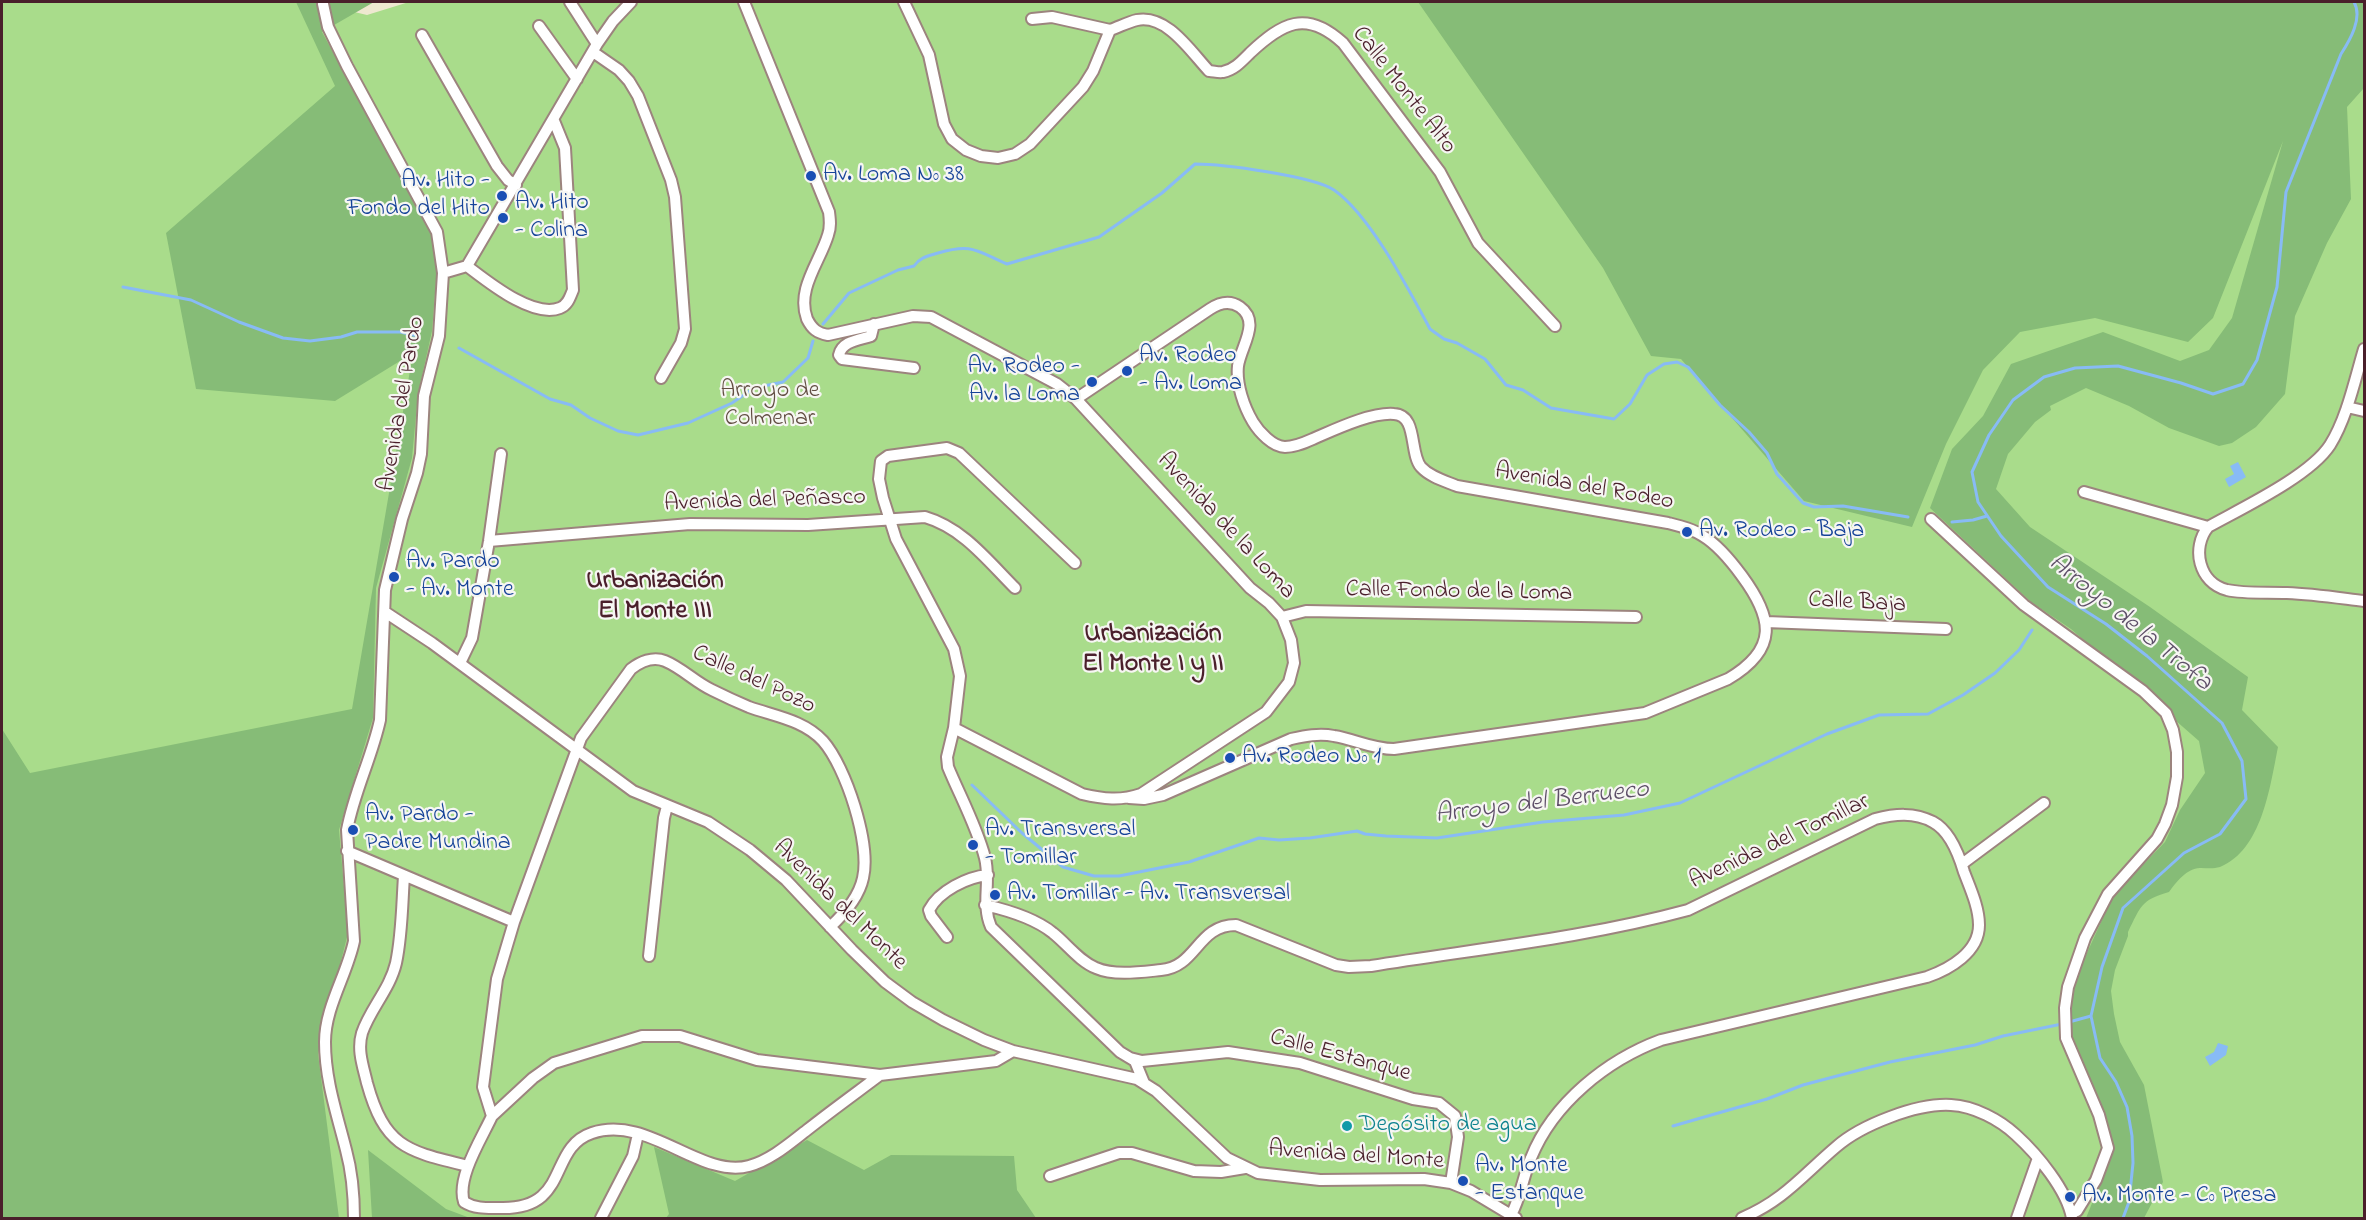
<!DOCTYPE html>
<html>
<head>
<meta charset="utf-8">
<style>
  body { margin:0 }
  #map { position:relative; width:2366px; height:1220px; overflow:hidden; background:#eee8d0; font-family:"Indie Flower",sans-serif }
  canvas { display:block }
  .frame { position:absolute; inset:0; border:3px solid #4a1f2b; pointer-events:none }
</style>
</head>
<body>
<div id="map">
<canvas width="2366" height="1220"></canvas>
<div class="frame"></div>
</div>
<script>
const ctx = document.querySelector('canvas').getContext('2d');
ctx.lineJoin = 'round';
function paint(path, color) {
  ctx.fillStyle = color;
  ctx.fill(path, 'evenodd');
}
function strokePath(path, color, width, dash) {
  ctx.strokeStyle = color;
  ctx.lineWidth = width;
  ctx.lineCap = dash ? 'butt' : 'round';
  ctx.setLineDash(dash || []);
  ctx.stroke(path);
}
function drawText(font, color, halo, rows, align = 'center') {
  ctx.font = font + ' "Indie Flower",sans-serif';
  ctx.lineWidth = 4.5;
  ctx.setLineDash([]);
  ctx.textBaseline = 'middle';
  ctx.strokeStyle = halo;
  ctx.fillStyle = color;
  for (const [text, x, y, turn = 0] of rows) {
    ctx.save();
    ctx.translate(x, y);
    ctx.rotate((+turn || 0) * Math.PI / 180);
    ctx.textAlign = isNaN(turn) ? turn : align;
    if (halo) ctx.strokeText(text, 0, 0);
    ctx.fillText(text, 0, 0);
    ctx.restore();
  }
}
paint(new Path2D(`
  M2,2H312L367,15L409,2H1495L2364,67V1218H2Z`), '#a9dc8b');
paint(new Path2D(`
  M296,2H374L322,32L431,234L437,267L432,331L418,394L412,458L376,588L373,718L339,830L348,933L318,1054L339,1218H2V729L30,773L352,709L413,353L335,401L196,389L166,233L335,86Z
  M1418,2H2364V88L2347,107L2351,199L2327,243L2295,316L2285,394L2256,427L2232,443L2219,446L2169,428L2129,406L2086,388L2050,406L2051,410L2035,422L2008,454L1996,489L2030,527L2150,607L2248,677L2242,710L2278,747C2270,787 2262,850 2220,867C2213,869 2208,868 2201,868C2188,867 2176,882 2169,892C2141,900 2141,906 2128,932V936L2115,970L2111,991L2114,1014L2120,1042L2144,1085L2163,1182L2144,1218H2086L2114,1149L2068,1038L2069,992L2113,896L2165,842L2180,810L2205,773L2199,741L2071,629L2031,602L1930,508L1952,449L1983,416L2011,364L2103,332L2180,361L2209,350L2232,318L2283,141L2213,318L2188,342L2095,318L2020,332L1983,370L1946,444L1912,527L1804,501L1681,359L1651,356L1603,268Z
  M807,1140L864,1170L891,1155L1014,1156L1017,1190L1036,1218H666L669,1214L654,1147L735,1181Z
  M368,1150L446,1209L470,1218H372Z`), '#86bc77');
paint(new Path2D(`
  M2238,462L2246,477L2229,487L2225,479L2234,474L2230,466Z
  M2218,1043L2228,1046L2226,1055L2210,1066L2205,1057L2214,1052Z`), '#88bbf5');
strokePath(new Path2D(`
  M123,287L191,300L239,322L283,338L310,341L341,337L357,332H400L418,336
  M823,324L849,293L898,270L914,266C920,257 928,256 938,253C973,243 976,251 1007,264L1099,237L1162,193L1195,164C1222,164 1313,176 1334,190C1370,215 1409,290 1430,329L1444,339L1457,343L1485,359L1506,385L1523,390L1551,408L1614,419L1630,404L1647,375L1664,364L1677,362L1688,367L1720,405L1749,432L1767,453L1777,474L1803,503L1814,507L1843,506L1908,517
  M459,348L550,399L571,405L590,418L618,431L638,435L688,423L732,403L754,388L783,382L808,358L813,341
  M1952,522L1973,520L1987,516
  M972,785L1022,833L1063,867L1094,876H1119L1189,862L1259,838L1279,840L1310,838L1357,831L1365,834L1386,836L1437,838L1543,822L1624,815L1680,803L1827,734L1879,715L1928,714L1963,695L1995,673L2019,650L2032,630
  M2069,1022L2091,1016
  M1673,1126L1767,1099L1803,1085L1890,1062L1975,1045L2003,1036L2062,1024
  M2123,1218L2129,1202L2133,1163L2132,1136L2127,1107L2116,1082L2100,1058L2091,1016L2102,967L2123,908L2184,853L2220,834L2246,799L2242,761L2222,723L2147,656L2106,624L2048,587L2001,536L1978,502L1972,472L1989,435L2013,400L2044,377L2075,368L2118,366L2181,383L2213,394L2243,384L2257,360L2277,287L2286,192L2341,54C2350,40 2363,18 2354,2`), '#88bbf5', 3);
const street = new Path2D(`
  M570,2L597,44
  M744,2L829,212C830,220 831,227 828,235C820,262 796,289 807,319C812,329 817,333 828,335L913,316L931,317L1057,384L1076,399L1250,588L1269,603L1282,617L1291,640L1294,663L1289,682L1266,712L1141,794C1121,801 1103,799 1082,794L954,728
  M904,2L929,55L944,124L952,139L966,150L981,156L998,158L1015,154L1030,144L1083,87L1093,71L1110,30C1119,27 1128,22 1137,20C1167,14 1191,52 1209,71C1213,71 1219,73 1223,72C1234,70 1242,61 1250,53C1282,23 1306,9 1343,43L1440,172L1478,243L1555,326
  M323,4L328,27L347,66L437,232L443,273L439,336L424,396L421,454L417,473L402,519L385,590L380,720C372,757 354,792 347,830L354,941C347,975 325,1007 325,1042C325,1080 337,1114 346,1150C352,1172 354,1196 354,1218
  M1032,19L1052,17L1110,30
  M539,26L577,79
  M422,35L497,166L508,180L516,185
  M593,52L619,70L629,81L638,96L671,180L675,197L685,329L681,343L661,378
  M467,266C487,281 533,319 560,308C568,305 570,297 573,290L565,148L554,121
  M443,273L467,266L597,44L613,21L631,2
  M874,324L871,336C859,340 842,341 839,355L842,359L914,368
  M2364,349C2355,379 2347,418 2330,445C2310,476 2242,508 2208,527C2191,548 2199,583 2227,590C2245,594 2268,592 2287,593C2313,594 2339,598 2364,601
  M1076,399L1210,309C1219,303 1230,300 1240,307C1261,322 1241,346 1238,366C1236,384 1244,407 1253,422C1259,432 1273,447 1285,447C1296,447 1306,442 1315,438C1336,429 1372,412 1394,414C1418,415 1409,453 1421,467C1430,477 1445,481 1457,486L1668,523C1680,526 1693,529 1703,536C1718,545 1731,561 1742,576C1773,618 1779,649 1728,679L1645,713L1394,749C1372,749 1354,739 1334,736C1319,733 1305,736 1291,739L1163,795L1144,799L1129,798
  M2347,407L2364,411
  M2084,492L2208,527
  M1931,519L2024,605L2143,691L2166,713L2173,730L2177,752V777L2172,805L2165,824L2157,839L2108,894L2085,938L2068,987L2065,1008L2066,1038L2099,1115L2108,1148L2096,1180L2077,1211L2071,1213
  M489,541L690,524L808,525L925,517C963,528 988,561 1015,588
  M1075,563L959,453L947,448L888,456L881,461L879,479L883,498L896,539L954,649L960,676L954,728L947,757L948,767C960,796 977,827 985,858C991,882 981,904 991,927L1120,1052L1135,1061L1144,1083
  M385,612L432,643L633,791L708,822L750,850L786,880L852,950L885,982L912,1002L943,1020L984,1040L1013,1051L1137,1079L1156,1091L1227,1158L1258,1173L1320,1180L1424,1179L1451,1183L1471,1191L1516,1218
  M1282,617L1306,611L1636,617
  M1766,622L1946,629
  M460,663L472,638L489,541L501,454
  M347,851L514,922
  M1962,864L2044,803
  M404,876C402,905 402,935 396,963C390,989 370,1009 362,1033C357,1050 363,1066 367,1083C385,1148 407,1151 468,1166
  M985,905C1007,910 1036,919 1053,933C1067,944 1079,961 1096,968C1114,976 1141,972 1161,970C1197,967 1197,925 1236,925L1336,965L1349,967L1371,966C1476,949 1585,938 1688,910L1875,819C1895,814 1914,812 1933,822C1950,831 1959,855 1964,872C1970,888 1979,907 1979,925C1979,952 1950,969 1927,977L1661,1040C1607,1060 1553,1103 1531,1158C1523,1176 1521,1197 1511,1215
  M830,927C843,915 859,897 863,878C871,844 846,767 823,741C804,720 774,716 749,707C737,702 724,696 712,690C695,682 682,668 665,661C653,656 640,662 631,669L581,738L514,922L497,979L483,1087L492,1116C482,1138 456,1178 464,1202C475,1209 488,1208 500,1208C571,1210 547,1148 592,1133C648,1114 700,1179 749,1166C771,1160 790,1143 807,1130C831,1111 856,1093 880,1075
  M947,937L931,916L929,910C939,891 967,877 988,875
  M649,956L664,818L667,806
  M1130,1058L1142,1061L1228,1052L1300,1063L1413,1099L1439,1103L1455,1116L1458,1137L1451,1183
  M492,1116L533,1078L554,1063L642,1036H680L757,1060L880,1075L996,1061L1013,1051
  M1050,1176L1119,1153H1132L1194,1171L1221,1172L1245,1168
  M601,1218L633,1156L638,1134
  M1742,1218C1783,1201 1803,1175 1836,1147C1861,1125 1917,1103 1951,1105C1974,1106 2000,1120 2016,1135C2037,1154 2067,1190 2072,1218
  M2017,1218L2038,1158`);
strokePath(street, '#9c847e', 14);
strokePath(street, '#fff', 10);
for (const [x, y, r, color] of [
  [811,176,6,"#1a4fb4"],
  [502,196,6,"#1a4fb4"],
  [503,218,6,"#1a4fb4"],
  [1127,371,6,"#1a4fb4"],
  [1092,382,6,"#1a4fb4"],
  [1687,532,6,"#1a4fb4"],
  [394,577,6,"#1a4fb4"],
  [1230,758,6,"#1a4fb4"],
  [353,830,6,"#1a4fb4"],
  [973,845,6,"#1a4fb4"],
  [995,895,6,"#1a4fb4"],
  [1347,1126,6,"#0f9aa8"],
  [1463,1181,6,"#1a4fb4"],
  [2070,1197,6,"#1a4fb4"]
]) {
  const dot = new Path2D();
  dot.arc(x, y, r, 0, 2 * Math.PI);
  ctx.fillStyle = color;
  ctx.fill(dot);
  strokePath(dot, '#f6f6f2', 2);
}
drawText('24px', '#4a1f2b', '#f6f6f2', [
  ["Calle Monte Alto",1403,91,52],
  ["Avenida del Pardo",403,404,-80],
  ["Avenida del Rodeo",1584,488,10],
  ["Avenida del Peñasco",765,502,-2],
  ["Avenida de la Loma",1225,527,47],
  ["Calle Fondo de la Loma",1459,593,1],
  ["Calle Baja",1857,604,3],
  ["Calle del Pozo",753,681,25],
  ["Avenida del Tomillar",1780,843,-25],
  ["Avenida del Monte",839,906,44],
  ["Calle Estanque",1340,1057,15],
  ["Avenida del Monte",1356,1157,4]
]);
drawText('24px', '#164399', '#f6f6f2', [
  ["Av. Loma Nº 38",823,176],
  ["Av. Hito -",490,182,"right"],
  ["Fondo del Hito",490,210,"right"],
  ["Av. Hito",515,204],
  ["- Colina",515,232],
  ["Av. Rodeo",1139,357],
  ["- Av. Loma",1139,385],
  ["Av. Rodeo -",1080,368,"right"],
  ["Av. la Loma",1080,396,"right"],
  ["Av. Rodeo - Baja",1699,532],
  ["Av. Pardo",406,563],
  ["- Av. Monte",406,591],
  ["Av. Rodeo Nº 1",1242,758],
  ["Av. Pardo -",365,816],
  ["Padre Mundina",365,844],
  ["Av. Transversal",985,831],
  ["- Tomillar",985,859],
  ["Av. Tomillar - Av. Transversal",1007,895],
  ["Av. Monte",1475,1167],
  ["- Estanque",1475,1195],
  ["Av. Monte - Cº Presa",2082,1197]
], 'left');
drawText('24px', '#624e43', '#f6f6f2', [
  ["Arroyo de",770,392],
  ["Colmenar",770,420]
]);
drawText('24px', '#0d838f', '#f6f6f2', [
  ["Depósito de agua",1359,1126]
], 'left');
drawText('bold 26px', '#4a1f2b', '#f6f6f2', [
  ["Urbanización",655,583],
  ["El Monte III",655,613],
  ["Urbanización",1153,636],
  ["El Monte I y II",1153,666]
]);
drawText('italic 26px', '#5d4e68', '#f6f6f2', [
  ["Arroyo de la Trofa",2129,624,39],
  ["Arroyo del Berrueco",1542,804,-7]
]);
</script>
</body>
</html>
